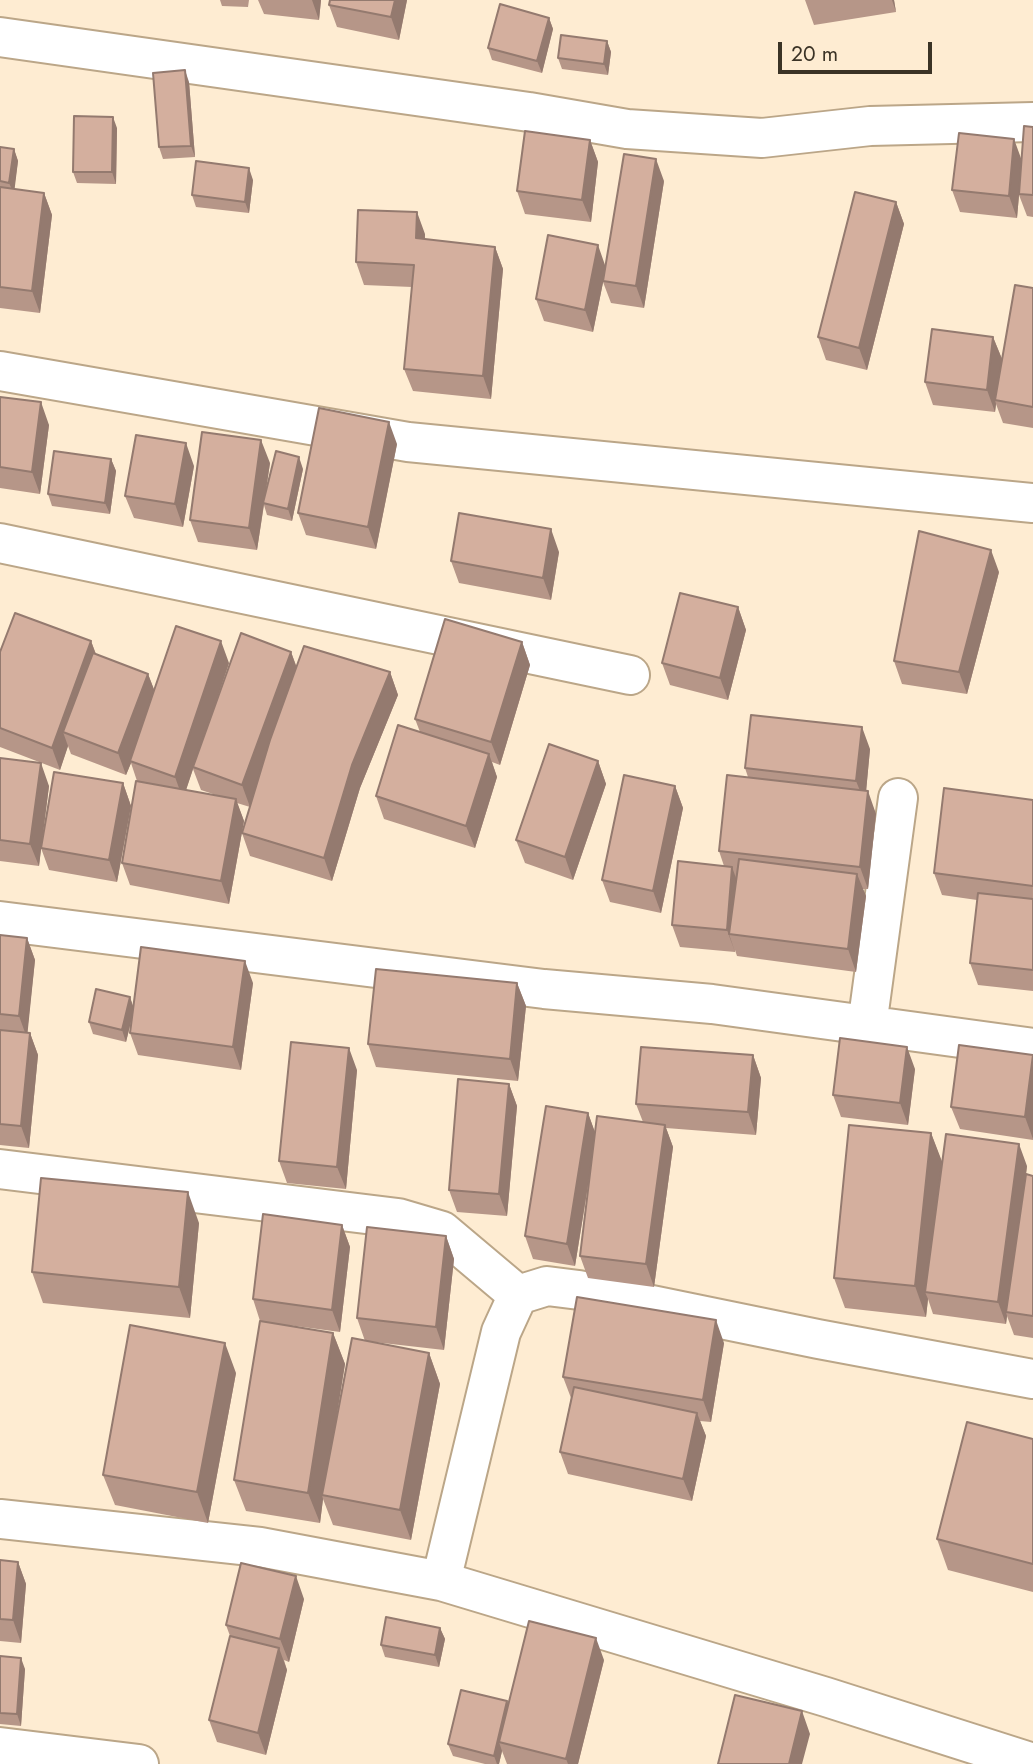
<!DOCTYPE html>
<html>
<head>
<meta charset="utf-8">
<style>
  body { margin:0 }
  #map { position:relative; width:1033px; height:1764px; overflow:hidden; background:#feecd2; font-family:Jost,sans-serif }
  canvas { display:block }
  .scale { position:absolute; left:778px; top:42px; width:154px; height:32px; box-sizing:border-box; border:4px solid #3b3326; border-top:0; padding-left:9px; font-size:21px; line-height:24px; white-space:nowrap; color:#3b3326; -webkit-text-stroke:5px #feecd2; paint-order:stroke }
</style>
</head>
<body>
<div id="map">
<canvas width="1033" height="1764"></canvas>
<div class="scale">20 m</div>
</div>
<script>
const ctx = document.querySelector('canvas').getContext('2d');
ctx.lineJoin = 'round';
function strokePath(path, color, width, dash) {
  ctx.strokeStyle = color;
  ctx.lineWidth = width;
  ctx.lineCap = dash ? 'butt' : 'round';
  ctx.setLineDash(dash || []);
  ctx.stroke(path);
}
function paint(path, color) {
  ctx.fillStyle = color;
  ctx.fill(path, 'evenodd');
}
const minor = new Path2D(`
  M0,37L529,112L627,129L762,138L870,126L1033,122
  M0,371L408,442L1033,503
  M0,543L630,675
  M0,921L544,989L712,1004L1033,1048
  M867,1026L898,798
  M0,1169L398,1218L442,1231L518,1295
  M0,1519L260,1547L441,1581L826,1697L1033,1763
  M441,1581L501,1332L518,1295L547,1286L579,1290L818,1339L1033,1379
  M0,1747L139,1764`);
strokePath(minor, '#bba688', 42);
strokePath(minor, '#fff', 38);
paint(new Path2D(`
  M220,0H249L248,7L222,6Z
  M258,0H321L319,20L264,14Z
  M407,0L399,40L337,27L329,5Z
  M805,0H894L896,12L814,25Z
  M549,18L553,29L542,73L492,60L488,48Z
  M607,41L611,52L608,75L562,69L558,58Z
  M189,82L195,157L163,159L159,147Z
  M1033,127V217L1027,216L1019,195L1017,218L960,212L952,190L1021,159Z
  M117,128L116,184L77,183L73,172Z
  M590,140L598,162L591,222L525,214L517,191Z
  M0,147L14,149L18,161L14,189L44,193L52,215L40,313L0,308Z
  M253,180L249,213L196,207L192,195Z
  M664,181L644,308L611,303L603,282L593,332L544,321L536,299L606,265Z
  M896,202L904,224L867,370L826,360L818,337Z
  M425,234V239L495,247L503,269L491,399L413,391L404,369L412,287L364,285L356,262Z
  M1033,288V428L1003,423L996,404L995,412L933,405L925,382L993,337L1002,359Z
  M0,397L49,425L40,494L0,488Z
  M397,444L376,549L306,535L298,513Z
  M111,459L116,471L110,514L52,506L48,494Z
  M270,463L265,497L303,469L292,521L267,515L264,505L257,550L198,542L190,520Z
  M194,466L183,527L134,518L125,496Z
  M559,552L551,600L459,583L451,561Z
  M999,572L967,694L902,684L894,661Z
  M738,607L746,630L728,700L670,685L662,663Z
  M91,641L96,654L148,674L154,690L229,663L218,696L291,652L297,668L390,672L398,695L360,788L332,881L250,856L242,833L250,807L237,803L244,821L229,904L130,885L122,863L137,781L131,763L126,775L71,754L68,746L60,770L0,747V652ZM193,769L201,790L216,795L186,790Z
  M522,642L530,665L500,765L492,762L497,777L475,848L384,819L376,796L420,732L415,719Z
  M870,749L866,791L876,814L868,889H863L866,896L856,972L737,956L735,950V952L680,947L672,925L724,866L719,851L748,777L745,768Z
  M0,758L49,786L42,840L123,783L131,806L117,882L49,870L41,848L39,866L0,861Z
  M598,761L606,784L573,880L525,863L516,840Z
  M675,786L683,808L661,913L610,902L602,880Z
  M1033,800V991L978,985L970,963L977,900L942,895L934,873Z
  M0,935L27,938L35,960L27,1033H30L38,1055L29,1148L0,1145Z
  M253,983L241,1070L138,1055L130,1033L132,1018L126,1042L93,1034L89,1022L130,997L133,1007Z
  M517,983L526,1006L518,1081L376,1067L368,1044Z
  M753,1055L761,1078L756,1135L666,1128L673,1147L654,1287L588,1278L580,1256L590,1174L575,1266L533,1259L525,1236L588,1113L595,1133L643,1122L636,1104Z
  M1033,1055V1140L960,1129L951,1107Z
  M915,1069L908,1125L841,1117L833,1095Z
  M357,1070L346,1189L287,1183L279,1161Z
  M509,1084L517,1106L507,1216L457,1212L449,1190Z
  M931,1133L942,1163L1027,1166L1026,1174L1033,1176V1338L1014,1335L1007,1316L1006,1324L933,1314L928,1299L926,1317L845,1308L834,1278Z
  M199,1223L190,1318L43,1303L32,1272Z
  M342,1225L350,1247L340,1332L288,1325L333,1333L345,1364L335,1426L429,1353L440,1384L411,1540L333,1525L323,1499L320,1523L246,1511L234,1480L260,1321L253,1299Z
  M446,1236L454,1259L444,1350L365,1341L357,1318Z
  M724,1343L711,1422L700,1421L706,1436L692,1501L568,1474L560,1452L571,1398L563,1377Z
  M236,1373L208,1523L115,1505L103,1475Z
  M1033,1439V1592L948,1570L937,1539Z
  M0,1560L18,1562L26,1584L21,1643L0,1641Z
  M304,1599L289,1662L284,1660L287,1670L266,1755L217,1742L209,1720L230,1636L226,1625Z
  M440,1628L445,1639L439,1667L385,1657L381,1645Z
  M0,1656L25,1669L21,1726L0,1724Z
  M604,1660L578,1764H507L502,1751L499,1764H485L453,1756L448,1744L508,1705Z`), '#b69688');
paint(new Path2D(`
  M312,0H321L319,20Z
  M395,0H407L399,40L391,17Z
  M892,0H894L896,12Z
  M549,18L553,29L542,73L537,61Z
  M607,41L611,52L608,75L604,64Z
  M185,70L189,82L195,157L191,146Z
  M113,117L117,128L116,184L112,172Z
  M1014,139L1022,161L1017,218L1009,196Z
  M590,140L598,162L591,222L582,200Z
  M14,149L18,161L14,194L9,183Z
  M656,159L664,181L644,308L636,286Z
  M249,168L253,180L249,213L245,202Z
  M44,193L52,215L40,313L32,291Z
  M896,202L904,224L867,370L859,348Z
  M417,212L425,234L424,261L416,238Z
  M598,245L606,268L593,332L585,310Z
  M495,247L503,269L491,399L483,376Z
  M993,337L1002,359L995,400L996,404L995,412L987,390Z
  M41,402L49,425L40,494L32,472Z
  M389,422L397,444L376,549L368,527Z
  M261,440L270,463L257,550L249,528Z
  M186,443L194,466L183,527L175,504Z
  M299,457L303,469L292,521L288,509Z
  M111,459L116,471L110,514L105,503Z
  M551,529L559,552L551,600L543,578Z
  M991,550L999,572L967,694L959,672Z
  M738,607L746,630L728,700L720,678Z
  M91,641L99,663L63,732L68,746L60,770L52,748Z
  M221,641L229,663L194,768L193,767V769L183,799L175,777Z
  M522,642L530,665L500,765L491,742Z
  M291,652L299,674L250,807L242,785Z
  M390,672L398,695L360,788L332,881L324,858L352,765Z
  M148,674L157,697L130,761L131,763L126,775L118,753Z
  M862,727L870,749L865,803L856,781Z
  M489,754L497,777L475,848L466,826Z
  M598,761L606,784L573,880L565,857Z
  M41,763L49,786L39,866L30,844Z
  M123,783L131,806L117,882L109,860Z
  M675,786L683,808L661,913L653,891Z
  M868,791L876,814L868,889L860,867Z
  M236,799L244,821L229,904L221,881Z
  M732,867L740,889L729,934L735,952L727,930Z
  M857,874L866,896L856,972L848,949Z
  M27,938L35,960L27,1038L19,1016Z
  M245,961L253,983L241,1070L233,1047Z
  M517,983L526,1006L518,1081L510,1059Z
  M130,997L134,1009L126,1042L122,1030Z
  M30,1033L38,1055L29,1148L21,1126Z
  M907,1047L915,1069L908,1125L900,1103Z
  M349,1048L357,1070L346,1189L337,1167Z
  M753,1055L761,1078L756,1135L748,1112Z
  M1033,1060V1139L1025,1117Z
  M509,1084L517,1106L507,1216L499,1194Z
  M588,1113L596,1135L575,1266L567,1244Z
  M665,1125L673,1147L654,1287L646,1264Z
  M931,1133L943,1164L925,1292L928,1299L926,1317L915,1286Z
  M1019,1144L1027,1166L1008,1313L1006,1312L1007,1316L1006,1324L998,1302Z
  M188,1192L199,1223L190,1318L179,1287Z
  M342,1225L350,1247L340,1332L332,1310Z
  M446,1236L454,1259L444,1350L436,1327Z
  M716,1320L724,1343L711,1422L703,1400Z
  M333,1333L345,1364L324,1495H322L323,1499L320,1523L308,1493Z
  M225,1343L236,1373L208,1523L197,1492Z
  M429,1353L440,1384L411,1540L400,1510Z
  M697,1413L706,1436L692,1501L683,1479Z
  M18,1562L26,1584L21,1643L13,1620Z
  M296,1576L304,1599L289,1662L280,1639Z
  M440,1628L445,1639L439,1667L435,1655Z
  M596,1638L604,1660L578,1764H568L566,1759Z
  M279,1648L287,1670L266,1755L258,1733Z
  M21,1658L25,1669L21,1726L17,1714Z
  M507,1701L511,1713L499,1742L502,1751L499,1764H497L494,1756Z
  M802,1711L810,1734L802,1764H789Z`), '#947a6f');
const building = new Path2D(`
  M330,0H395L391,17L329,5Z
  M500,4L549,18L537,61L488,48Z
  M561,35L607,41L604,64L558,58Z
  M185,70L191,146L159,147L153,73Z
  M74,116L113,117L112,172H73Z
  M1024,126L1033,127V195L1019,194Z
  M525,131L590,140L582,200L517,191Z
  M959,133L1014,139L1009,196L952,190Z
  M0,147L14,149L9,183L0,181Z
  M624,154L656,159L636,286L603,281Z
  M196,161L249,168L245,202L192,195Z
  M0,187L44,193L32,291L0,287Z
  M855,192L896,202L859,348L818,337Z
  M358,210L417,212L416,238L495,247L483,376L404,369L414,265L356,262Z
  M548,235L598,245L585,310L536,299Z
  M1015,285L1033,288V407L995,400Z
  M932,329L993,337L987,390L925,382Z
  M0,397L41,402L32,472L0,467Z
  M319,408L389,422L368,527L298,513Z
  M202,432L261,440L249,528L190,520Z
  M136,435L186,443L175,504L125,496Z
  M54,451L111,459L105,503L48,494Z
  M276,451L299,457L288,509L263,503Z
  M459,513L551,529L543,578L451,561Z
  M919,531L991,550L959,672L894,661Z
  M680,593L738,607L720,678L662,663Z
  M15,613L91,641L52,748L0,728V652Z
  M445,619L522,642L491,742L415,719Z
  M176,626L221,641L175,777L130,761Z
  M241,633L291,652L242,785L193,767Z
  M304,646L390,672L352,765L324,858L242,833L270,740Z
  M93,653L148,674L118,753L63,732Z
  M751,715L862,727L856,781L745,768Z
  M398,725L489,754L466,826L376,796Z
  M549,744L598,761L565,857L516,840Z
  M0,758L41,763L30,844L0,840Z
  M54,772L123,783L109,860L41,848Z
  M624,775L675,786L653,891L602,880Z
  M727,775L868,791L860,867L719,851Z
  M136,781L236,799L221,881L122,863Z
  M944,788L1033,800V886L934,873Z
  M739,859L857,874L848,949L729,934Z
  M678,861L732,867L727,930L672,925Z
  M978,893L1033,899V970L970,963Z
  M0,935L27,938L19,1016L0,1014Z
  M141,947L245,961L233,1047L130,1033Z
  M376,969L517,983L510,1059L368,1044Z
  M96,989L130,997L122,1030L89,1022Z
  M0,1030L30,1033L21,1126L0,1124Z
  M840,1038L907,1047L900,1103L833,1095Z
  M291,1042L349,1048L337,1167L279,1161Z
  M959,1045L1033,1055L1025,1117L951,1107Z
  M641,1047L753,1055L748,1112L636,1104Z
  M458,1079L509,1084L499,1194L449,1190Z
  M546,1106L588,1113L567,1244L525,1236Z
  M597,1116L665,1125L646,1264L580,1256Z
  M849,1125L931,1133L915,1286L834,1278Z
  M946,1134L1019,1144L998,1302L925,1292Z
  M1026,1174L1033,1176V1316L1006,1312Z
  M41,1178L188,1192L179,1287L32,1272Z
  M263,1214L342,1225L332,1310L253,1299Z
  M367,1227L446,1236L436,1327L357,1318Z
  M577,1297L716,1320L703,1400L563,1377Z
  M260,1321L333,1333L308,1493L234,1480Z
  M130,1325L225,1343L197,1492L103,1475Z
  M352,1338L429,1353L400,1510L322,1495Z
  M574,1387L697,1413L683,1479L560,1452Z
  M967,1422L1033,1439V1564L937,1539Z
  M0,1560L18,1562L13,1620L0,1619Z
  M241,1563L296,1576L280,1639L226,1625Z
  M386,1617L440,1628L435,1655L381,1645Z
  M529,1621L596,1638L566,1759L499,1742Z
  M230,1636L279,1648L258,1733L209,1720Z
  M0,1656L21,1658L17,1714L0,1713Z
  M461,1690L507,1701L494,1756L448,1744Z
  M735,1695L802,1711L789,1764H718Z`);
paint(building, '#d4af9e');
strokePath(building, '#947a6f', 2);
</script>
</body>
</html>
